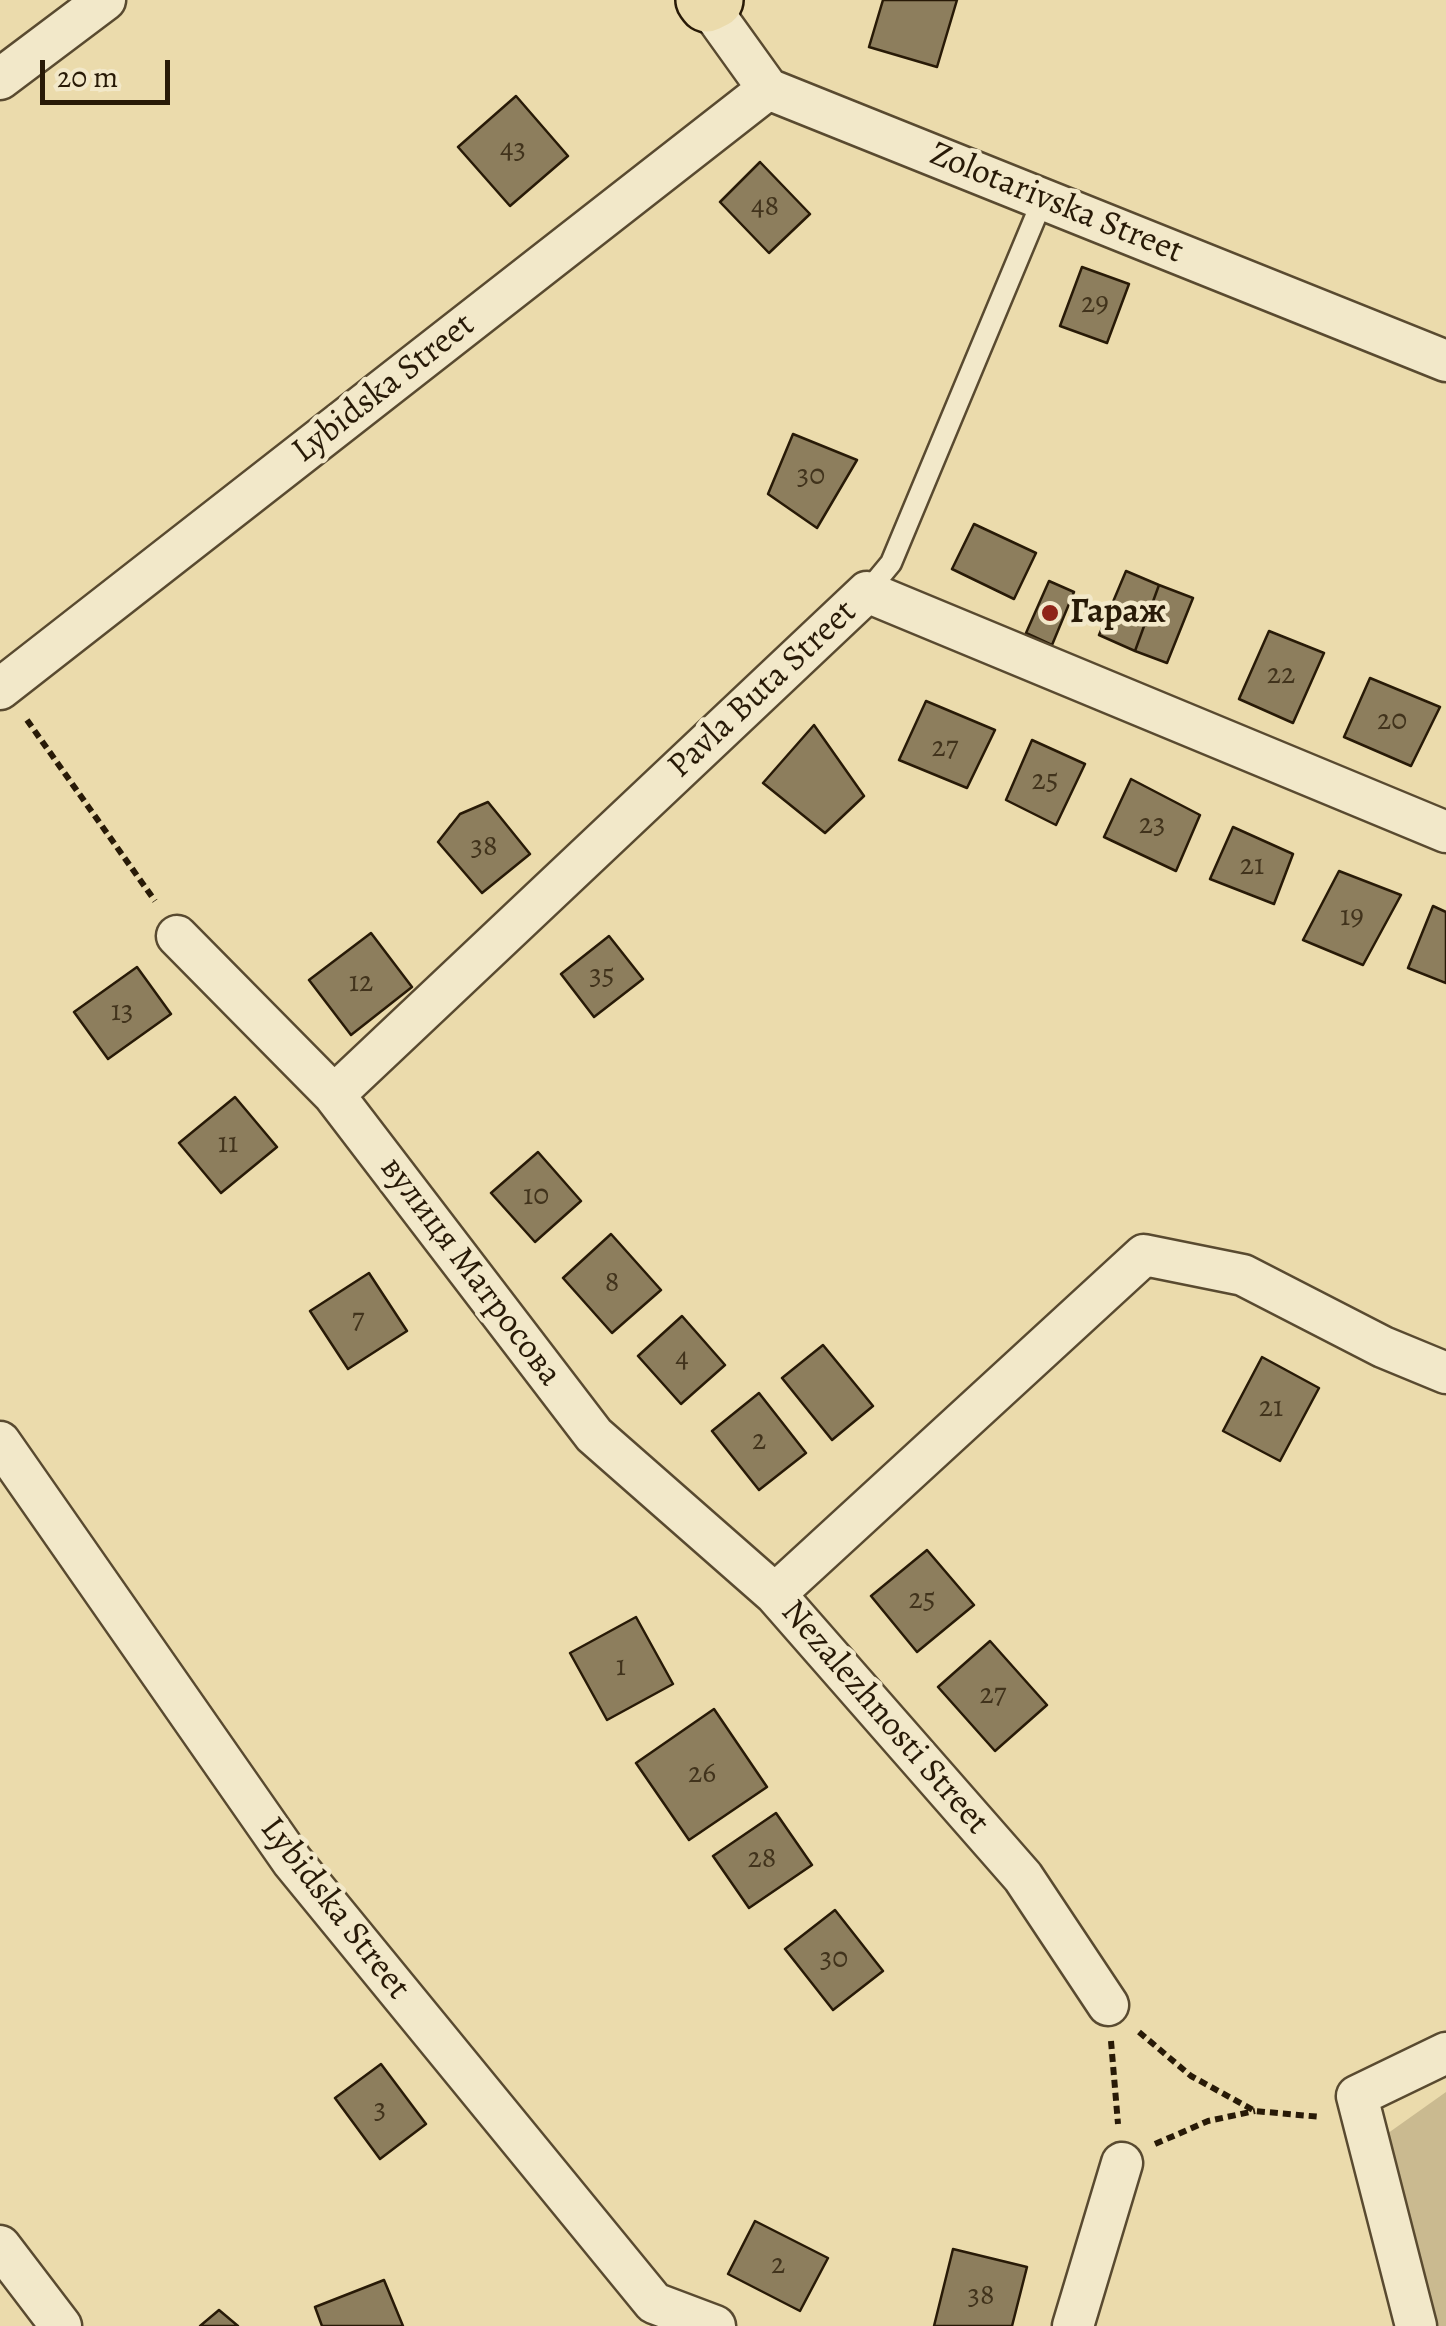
<!DOCTYPE html>
<html>
<head>
<meta charset="utf-8">
<style>
  body { margin:0 }
  #map { position:relative; width:1446px; height:2326px; overflow:hidden; background:#ebdbac; font-family:Alegreya,serif }
  canvas { display:block }
  .scale { position:absolute; left:40px; top:60px; width:130px; height:45px; box-sizing:border-box; border:5px solid #281a07; border-top:0; padding-left:12px; font-size:30px; line-height:35px; white-space:nowrap; color:#281a07; -webkit-text-stroke:8px #f2e8c9; paint-order:stroke }
</style>
</head>
<body>
<div id="map">
<canvas width="1446" height="2326"></canvas>
<div class="scale">20 m</div>
</div>
<script>
const ctx = document.querySelector('canvas').getContext('2d');
ctx.lineJoin = 'round';
function paint(path, color) {
  ctx.fillStyle = color;
  ctx.fill(path, 'evenodd');
}
function strokePath(path, color, width, dash) {
  ctx.strokeStyle = color;
  ctx.lineWidth = width;
  ctx.lineCap = dash ? 'butt' : 'round';
  ctx.setLineDash(dash || []);
  ctx.stroke(path);
}
function drawText(font, color, halo, rows, align = 'center') {
  ctx.font = font + ' Alegreya,serif';
  ctx.lineWidth = 9;
  ctx.setLineDash([]);
  ctx.textBaseline = 'middle';
  ctx.strokeStyle = halo;
  ctx.fillStyle = color;
  for (const [text, x, y, turn = 0] of rows) {
    ctx.save();
    ctx.translate(x, y);
    ctx.rotate((+turn || 0) * Math.PI / 180);
    ctx.textAlign = isNaN(turn) ? turn : align;
    if (halo) ctx.strokeText(text, 0, 0);
    ctx.fillText(text, 0, 0);
    ctx.restore();
  }
}
paint(new Path2D(`
  M1446,2092V2326H1428L1353,2158Z`), '#caba90');
const building = new Path2D(`
  M883,0H957L937,67L869,47Z
  M516,96L568,156L510,206L458,147Z
  M760,162L810,214L769,253L720,202Z
  M1082,267L1129,284L1107,343L1060,326Z
  M793,434L857,460L817,528L768,494Z
  M974,524L1036,553L1014,599L952,569Z
  M1126,571L1159,585L1135,651L1099,635Z
  M1049,581L1074,592L1052,645L1026,633Z
  M1159,585L1193,598L1167,663L1135,651Z
  M1269,631L1324,653L1293,723L1239,699Z
  M1370,678L1440,707L1411,766L1344,737Z
  M926,701L995,730L967,788L899,760Z
  M814,725L864,796L825,833L763,783Z
  M1032,740L1085,764L1056,825L1006,800Z
  M1131,779L1200,815L1176,871L1104,837Z
  M488,802L530,854L482,893L438,842L460,814Z
  M1233,827L1293,854L1274,904L1210,879Z
  M1339,871L1401,895L1363,965L1303,940Z
  M1433,906L1446,912V983L1408,968Z
  M371,933L412,987L351,1035L309,980Z
  M609,936L643,979L594,1017L561,974Z
  M137,967L171,1014L108,1059L74,1012Z
  M235,1097L277,1147L221,1193L179,1143Z
  M538,1152L581,1201L535,1242L491,1193Z
  M611,1234L661,1290L612,1333L563,1278Z
  M369,1273L407,1331L348,1369L310,1311Z
  M682,1316L725,1365L681,1404L638,1356Z
  M823,1345L873,1406L832,1440L782,1378Z
  M1262,1357L1319,1388L1280,1461L1223,1431Z
  M759,1393L806,1453L759,1490L712,1431Z
  M927,1550L974,1605L917,1652L871,1596Z
  M636,1617L673,1684L607,1720L570,1653Z
  M990,1641L1047,1705L995,1751L938,1687Z
  M714,1709L767,1787L689,1840L636,1763Z
  M776,1813L812,1865L749,1908L713,1856Z
  M835,1910L883,1971L833,2010L785,1949Z
  M381,2064L426,2124L380,2159L335,2098Z
  M755,2221L828,2258L800,2311L728,2274Z
  M953,2249L1027,2267L1012,2326H934Z
  M384,2280L403,2326H322L315,2307Z
  M219,2310L238,2326H200Z`);
paint(building, '#8d7e5d');
strokePath(building, '#281a07', 2.5);
const lane = new Path2D(`
  M867,592L891,563L1043,199`);
const street = new Path2D(`
  M707,4L768,89L1446,361
  M0,79L105,0
  M0,689L768,89
  M177,936L334,1095L594,1435L775,1594L1023,1877L1108,2005
  M334,1095L867,592L1446,832
  M0,1442L292,1861L654,2303L715,2326
  M775,1594L1144,1255L1243,1275L1383,1347L1446,1373
  M0,2246L61,2326
  M1073,2326L1122,2163
  M1416,2326L1357,2096L1446,2053`);
const primary = new Path2D(`
  M704,0L707,4L715,0`);
strokePath(lane, '#594a30', 25);
strokePath(street, '#594a30', 45);
strokePath(primary, '#281a07', 60);
strokePath(new Path2D(`
  M27,720L155,901
  M1139,2032L1191,2076L1255,2111L1321,2117
  M1111,2041L1118,2124
  M1155,2144L1208,2121L1255,2111`), '#281a07', 6, [8, 5]);
strokePath(lane, '#f2e8c9', 20);
strokePath(street, '#f2e8c9', 40);
strokePath(primary, '#ebdbac', 55);
for (const [x, y, r, color] of [
  [1050,613,10,"#8f2418"]
]) {
  const dot = new Path2D();
  dot.arc(x, y, r, 0, 2 * Math.PI);
  ctx.fillStyle = color;
  ctx.fill(dot);
  strokePath(dot, '#f2e8c9', 4);
}
drawText('30px', '#41331c', null, [
  ["43",513,151],
  ["48",765,208],
  ["29",1095,305],
  ["30",811,477],
  ["22",1281,676],
  ["20",1392,722],
  ["27",945,749],
  ["25",1045,782],
  ["23",1152,826],
  ["38",484,848],
  ["21",1252,867],
  ["19",1352,918],
  ["35",602,977],
  ["12",361,984],
  ["13",122,1013],
  ["11",228,1145],
  ["10",536,1197],
  ["8",612,1284],
  ["7",358,1321],
  ["4",682,1360],
  ["21",1271,1409],
  ["2",759,1442],
  ["25",922,1601],
  ["1",621,1668],
  ["27",993,1696],
  ["26",702,1775],
  ["28",762,1860],
  ["30",834,1960],
  ["3",380,2111],
  ["2",778,2266],
  ["38",981,2297]
]);
drawText('35px', '#281a07', '#f2e8c9', [
  ["Zolotarivska Street",1056,204,22],
  ["Lybidska Street",384,389,-38],
  ["Pavla Buta Street",763,690,-43],
  ["вулиця Матросова",470,1272,53],
  ["Nezalezhnosti Street",884,1718,49],
  ["Lybidska Street",334,1909,52]
]);
drawText('bold 35px', '#281a07', '#f2e8c9', [
  ["Гараж",1070,613]
], 'left');
</script>
</body>
</html>
